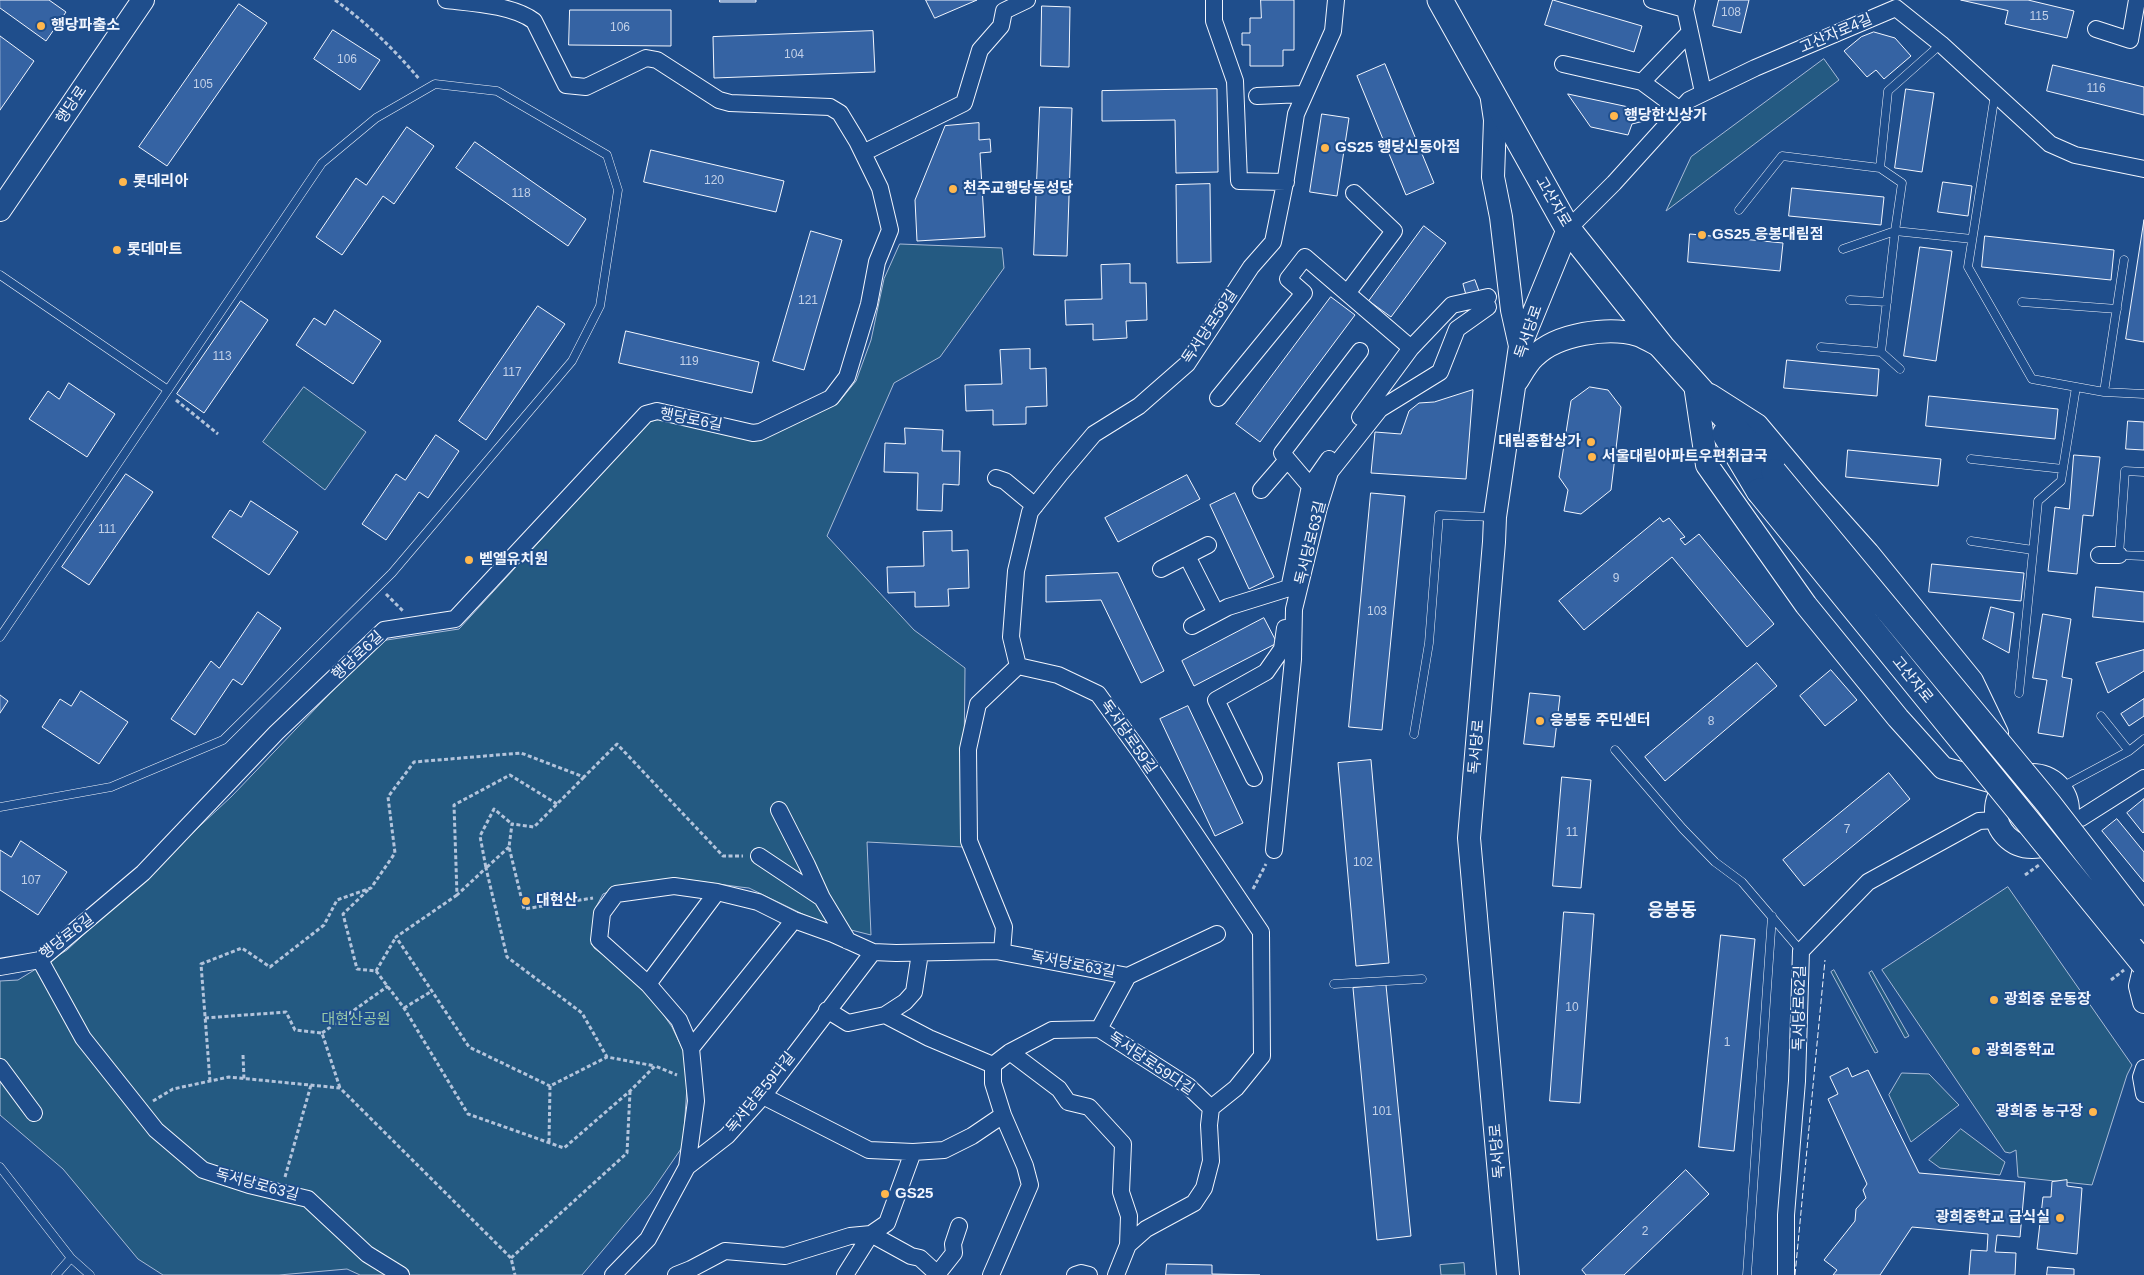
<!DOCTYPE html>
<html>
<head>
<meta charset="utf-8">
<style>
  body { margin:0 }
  canvas { display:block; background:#1f4e8c }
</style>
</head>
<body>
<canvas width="2144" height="1275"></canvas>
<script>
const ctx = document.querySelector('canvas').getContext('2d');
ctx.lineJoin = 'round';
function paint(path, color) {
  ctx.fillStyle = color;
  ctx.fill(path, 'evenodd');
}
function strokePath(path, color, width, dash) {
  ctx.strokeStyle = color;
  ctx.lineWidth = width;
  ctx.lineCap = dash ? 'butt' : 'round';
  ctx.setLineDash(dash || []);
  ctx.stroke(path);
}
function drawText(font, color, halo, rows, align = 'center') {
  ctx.font = font + ' Helvetica,"Noto Sans KR",sans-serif';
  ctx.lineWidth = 4;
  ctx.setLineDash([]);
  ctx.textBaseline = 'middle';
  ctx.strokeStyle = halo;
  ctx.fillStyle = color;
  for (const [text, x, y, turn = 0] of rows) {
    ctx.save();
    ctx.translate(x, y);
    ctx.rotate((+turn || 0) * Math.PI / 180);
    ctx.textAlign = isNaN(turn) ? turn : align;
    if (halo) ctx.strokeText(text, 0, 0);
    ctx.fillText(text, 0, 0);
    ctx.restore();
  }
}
const green = new Path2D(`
  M1824,59L1839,80L1666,211L1691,157Z
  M900,244L1002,248L1004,268L940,357L894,383L827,536L914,630L965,668L963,847L867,842L871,935L819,922L749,888L740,887L682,879L618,888L603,894L596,907L594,948L643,985L672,1027L684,1052L687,1086L683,1146L650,1194L582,1275H360L347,1269L279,1275H163L138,1259L63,1169L0,1115V981L18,980L67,950L232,796L380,641L459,629L649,422L659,419L770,434L838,403L856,381L871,340L884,279Z
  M304,387L366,432L325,490L263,442Z
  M2008,887L2132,1065L2127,1075L2092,1185L2018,1177L2016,1150L2010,1153L2005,1152L1882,970Z
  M1834,970L1878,1052L1875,1053L1831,972Z
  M1872,971L1909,1036L1905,1038L1869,973Z
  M1902,1073L1929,1074L1959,1105L1911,1142L1889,1095Z
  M1961,1129L2005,1162L2000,1175L1940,1168L1929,1160Z
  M1464,1263L1465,1275H1441L1440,1265Z`);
paint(green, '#245a82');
strokePath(green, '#a8bbd7', 1);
const building = new Path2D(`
  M0,0H49L66,12L46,41L0,8Z
  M720,0H756V2H720Z
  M926,0H977L935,18Z
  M1261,0H1294V50H1283V66H1250V45H1242V33H1250V18H1261Z
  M1553,0L1642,26L1634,52L1545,25Z
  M1719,0H1749L1741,33L1713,26Z
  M1961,0H2028L2074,11L2067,38L2005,24L2008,11Z
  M239,4L267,23L167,166L139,147Z
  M1042,6L1070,7L1069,67L1041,66Z
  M570,10H671V46L569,45Z
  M333,30L380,60L360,90L314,59Z
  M873,31L875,72L714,78L713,37Z
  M1874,32L1895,38L1911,56L1884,79L1876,70L1867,77L1844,51L1861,37Z
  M0,36L34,61L0,110Z
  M1385,64L1434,183L1406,195L1357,76Z
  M2053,65L2144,87V115L2047,91Z
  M1217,89L1218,172L1176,173L1175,120L1102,121V91Z
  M1906,89L1934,93L1922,172L1895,168Z
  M1568,94L1647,111L1644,121L1632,124L1628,135L1591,127Z
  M1040,107L1072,108L1067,256L1034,255Z
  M1322,114L1349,118L1337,196L1310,192Z
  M979,123V140L990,139L991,152L980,153L985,237L917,241L915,200L945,126Z
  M407,127L434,146L394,204L383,196L342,255L316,237L356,178L366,185Z
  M475,142L586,219L568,246L456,168Z
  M651,150L784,181L776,212L644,182Z
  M1943,182L1972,186L1968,216L1938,212Z
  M1210,184L1211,262L1177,263L1176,185Z
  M1792,188L1884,197L1881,225L1789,216Z
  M2144,220V342L2126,339Z
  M1424,226L1446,243L1391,317L1369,301Z
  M811,231L842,240L804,370L773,361Z
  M1690,234L1783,243L1780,271L1688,262Z
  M1985,236L2114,250L2111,280L1982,267Z
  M1920,247L1952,251L1936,361L1904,356Z
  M1130,264V283H1146L1147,320L1126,321L1127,338L1093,340V324L1066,325L1065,300L1102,299L1101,265Z
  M1475,280L1479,291L1466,295L1463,284Z
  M1331,297L1355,315L1260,442L1236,424Z
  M241,301L268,320L204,413L177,394Z
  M538,306L565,324L486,440L459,421Z
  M335,310L381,341L353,384L296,345L314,318L325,325Z
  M626,331L759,362L752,393L619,363Z
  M1030,349V369L1046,368L1047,406L1026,407V424L993,425V410L966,411L965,385L1002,384L1000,350Z
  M1787,360L1879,369L1877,396L1784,388Z
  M69,383L115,414L87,457L29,419L48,391L59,399Z
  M1590,387L1608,390L1621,407L1611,490L1581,514L1564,511L1568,490L1559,477L1571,401Z
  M1473,390L1466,479L1371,473L1375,432L1401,434L1409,411L1419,403L1434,402Z
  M1929,396L2058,409L2055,439L1926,426Z
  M2128,421L2144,422V450L2126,449Z
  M905,428L943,430L942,451H960L959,485L943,484L942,511L917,510L918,473L884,472L885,443L905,444Z
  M436,435L459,451L428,498L419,492L386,540L362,524L396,474L405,480Z
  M1848,450L1941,459L1938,486L1846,477Z
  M2074,455L2100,457L2093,516L2083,515L2077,574L2048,571L2055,507L2069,509Z
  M126,474L153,492L89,585L62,567Z
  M1187,475L1200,499L1118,542L1105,518Z
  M1235,493L1274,577L1249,589L1210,505Z
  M1371,493L1405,496L1382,730L1349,727Z
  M251,501L298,532L269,575L212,537L230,510L241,517Z
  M1660,518L1663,522L1669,518L1685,537L1680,539L1685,545L1699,534L1774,624L1747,647L1672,557L1584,630L1559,601Z
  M952,531V551L968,550L969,588L948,589L949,606L915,607V592L888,593L887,567L924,566L923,532Z
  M1932,564L2024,573L2021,601L1929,592Z
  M1118,573L1164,671L1141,683L1101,600L1046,602V576Z
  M2096,587L2144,592V622L2093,617Z
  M1991,607L2014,613L2009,653L1983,639Z
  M258,612L281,628L242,685L233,679L195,735L171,719L211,661L219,668Z
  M2043,614L2071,619L2062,677L2072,679L2063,737L2038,733L2047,680L2033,678Z
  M1264,618L1277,643L1194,686L1182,661Z
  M2144,650V671L2108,693L2096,663Z
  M1757,663L1777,686L1665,781L1645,757Z
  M1831,670L1857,700L1825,726L1800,696Z
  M81,691L128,722L99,764L42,727L60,699L71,706Z
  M1530,693L1560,696L1554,747L1524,744Z
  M0,695L8,701L0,713Z
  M2144,699V716L2129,726L2121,714Z
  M1188,706L1243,823L1215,836L1160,719Z
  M1371,760L1389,963L1356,966L1338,763Z
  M1889,773L1910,799L1804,886L1783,860Z
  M1562,777L1591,780L1581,888L1553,886Z
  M2144,799V832L2143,833L2127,813Z
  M2117,819L2144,852V882L2102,831Z
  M21,841L67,872L38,915L0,890V850L11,857Z
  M1564,912L1594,914L1580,1103L1550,1101Z
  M1721,935L1755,939L1734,1151L1699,1147Z
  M1386,985L1411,1236L1377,1240L1353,988Z
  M1848,1068L1852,1077L1868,1070L1919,1173L2025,1182L2020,1237L1997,1235L1995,1252L2016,1253L2015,1275H1969L1971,1250L1987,1251L1988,1234L1912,1227L1880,1275H1833L1837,1270L1824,1260L1855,1221L1856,1209L1866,1198L1863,1190L1867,1184L1828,1099L1838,1094L1830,1077Z
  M1686,1170L1709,1194L1624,1275H1586L1582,1270Z
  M2067,1180V1186L2082,1188L2077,1254L2037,1249L2043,1197H2051L2052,1182Z
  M1167,1264L1212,1265V1274L1260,1275H1166Z
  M2048,1267L2074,1269V1275H2047Z`);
paint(building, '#3563a3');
strokePath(building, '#f2f6ff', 1);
const lane = new Path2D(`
  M1995,94L1968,267L2032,379L2104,392L2144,394
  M1739,210L1782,156L1880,168
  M1843,249L1895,231L1972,239
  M0,275L168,390
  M1850,300L1887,302
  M2022,302L2117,309
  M1821,347L1881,352
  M1900,369L1881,352L1895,231L1902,183L1880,168L1888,91L1941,44
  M2104,392L2124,260
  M1971,459L2063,469
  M2144,472L2125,471L2119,555L2144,556
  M1971,541L2033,550
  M0,637L322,163L376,118L435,84L497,91L607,155L618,190L600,306L572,361L392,573L223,740L111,787L0,807
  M2019,693L2038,501L2061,481L2076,387
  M2101,716L2129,751
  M1414,734L1429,643L1439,515L1493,517
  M1615,750L1683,829L1715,862L1742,882L1801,951
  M2060,788L2129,751L2144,739
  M1334,984L1422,979
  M0,1167L71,1258L90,1275
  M56,1275L71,1258
  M1747,1275L1772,916`);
const street = new Path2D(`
  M1214,0V21L1235,81L1239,181L1286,182
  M1652,0L1685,9
  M1687,0L1685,9L1703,92
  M2096,29L2130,40L2137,0
  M1563,64L1642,82
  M1257,96L1304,94
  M1680,110L1642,82L1690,32
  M863,153L964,103L980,50L1001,26L1004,11L1027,0
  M1568,229L1614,183L1689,100L1755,68L1896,8L1941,44L2050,144L2075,155L2144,169
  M1348,292L1394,231L1354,193
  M1218,398L1304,293L1288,279L1305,257L1411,348
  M1360,417L1411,348L1452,305L1488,297
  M996,478L1005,481L1035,506
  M1310,486L1282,453L1360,351
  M1261,490L1287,460
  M2099,555H2119
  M1187,556L1216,613
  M1161,569L1208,545
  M1290,584L1310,486L1329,459
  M1192,626L1228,607L1289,588
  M1254,778L1216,700L1266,672L1282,649L1285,628
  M779,810L807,865L822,898
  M2067,821L2081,818L2144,778
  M1274,850L1293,659L1294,609L1319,507L1330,472L1380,409L1440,372L1457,329L1488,307
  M759,856L822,898L848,941
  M1002,952L1004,927L969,841L968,749L978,704L1018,666
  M40,960L83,1038L156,1130L203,1170L249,1185L308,1199L367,1254L401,1275
  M0,967L40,960L143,873L276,733L384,630L455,619L646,414L657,411L753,433L760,432L831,398L847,377L869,304L877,262L890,230L880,188L857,141L840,113L830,107L730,103L719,100L657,60L646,58L586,87L566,85L534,21C513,5 472,3 446,0
  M648,984L717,892
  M827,1010L848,1023L885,1015L929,1038L993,1065
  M885,1015L905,1002L914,992L920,953
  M1099,1029L1128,976
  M691,1048L794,920
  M1010,1052L1059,1089L1068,1102L1089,1107L1123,1144L1121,1192L1129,1216L1128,1245
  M993,1065L1010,1052L1052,1030L1099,1029L1188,1086L1211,1108
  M0,1067L34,1113
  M2144,1068L2141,1077L2144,1094
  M763,1096L869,1150L913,1152L944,1150L972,1136L1003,1115L993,1083V1065
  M687,1167L727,1136L763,1096L873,952
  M613,1275L648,1239L687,1167L696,1101L691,1048L679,1020L648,984L599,940L602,913L616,894L674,886L717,892L758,902L794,920L833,934L873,952L896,953L996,951L1128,976L1217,934
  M676,1275L691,1269L725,1251L785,1256L850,1236L871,1234L887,1223L913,1152
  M845,1275L871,1234L911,1256L920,1258L933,1270L939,1272L954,1253L953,1244L959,1226
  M991,1275L1030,1185L1025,1166L1003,1115
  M1075,1275L1081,1273L1089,1275
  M1116,1275L1128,1245L1146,1229L1194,1203L1204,1188L1211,1161L1209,1125L1211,1108L1236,1088L1262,1056L1261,932L1140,752L1098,694L1058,675L1018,666L1011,637L1016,571L1030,512L1061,473L1094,434L1139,406L1187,364L1251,267L1273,242L1286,178L1296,114L1333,31L1336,0
  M1786,1275V1215L1797,1081L1801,951L1868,882L1979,821L1996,820`);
const secondary = new Path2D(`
  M1491,93L1495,120L1493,177L1501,217L1512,310L1520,346
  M0,210L143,0
  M1517,381C1522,373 1528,362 1535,356C1557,334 1609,326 1638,335C1646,338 1654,343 1662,347
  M1695,385L1707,465L1806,605L1898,718L1943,768L2004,785
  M1710,395L1757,425L1809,487L1868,553L1972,681L1997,733
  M1996 811a36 36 0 1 1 72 0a36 36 0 1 1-72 0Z
  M2144,969L2140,986L2144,1002
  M1508,1275L1469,838L1494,542L1495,517L1520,346L1568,229`);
const primary = new Path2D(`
  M1440,0L1568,229L1662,347L1774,472
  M1725,434L1759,491`);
strokePath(lane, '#f2f6ff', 9);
strokePath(street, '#f2f6ff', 18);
strokePath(secondary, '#f2f6ff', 24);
strokePath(primary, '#f2f6ff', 27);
strokePath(new Path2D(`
  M335,0C367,23 395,50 420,80
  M176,400L218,434
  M386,594L403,611
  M584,777L534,827L512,824L509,847L524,909L593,898
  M557,804L510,775L454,805L457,895L486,868L507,957L582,1013L607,1057L655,1066
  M509,847L486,868L480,836L494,809L512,824
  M2025,875L2039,865
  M1253,889L1266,864
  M368,890L343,914L357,969L376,971L404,1008L468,1114L564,1148L630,1091L655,1066L677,1075
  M457,895L396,937L469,1047L550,1086
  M376,971L396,937
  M2111,980L2124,970
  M404,1008L432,991
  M205,1018L286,1012L295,1030L322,1033L340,1088
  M322,1033L388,986
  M243,1055L244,1079
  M210,1081L201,964L242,948L270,967L324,925L337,900L371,888L395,853L388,797L414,762L521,753L584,777L617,744L723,856H743
  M153,1101L173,1089L229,1077L340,1088L511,1258L515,1275
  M549,1142L550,1086L607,1057
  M285,1177L311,1085
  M511,1258L627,1153L630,1092`), '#b3c4dc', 3, [4, 2.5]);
strokePath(lane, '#1f4e8c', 8);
strokePath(street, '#1f4e8c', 16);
strokePath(secondary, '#1f4e8c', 22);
strokePath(primary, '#1f4e8c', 25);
const primaryBridge = new Path2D(`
  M1774,472L2048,803L2144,927
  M1759,491L2144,964`);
strokePath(primaryBridge, '#f2f6ff', 27, []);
strokePath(primaryBridge, '#1f4e8c', 25);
strokePath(new Path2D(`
  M1795,1275L1825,960`), '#f2f6ff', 1, [6, 2.5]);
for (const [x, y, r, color] of [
  [41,26,5,"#ffb74d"],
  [1614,116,5,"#ffb74d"],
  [1325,148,5,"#ffb74d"],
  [123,182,5,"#ffb74d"],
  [953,189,5,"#ffb74d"],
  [1702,235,5,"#ffb74d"],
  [117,250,5,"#ffb74d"],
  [1591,442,5,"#ffb74d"],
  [1592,457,5,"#ffb74d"],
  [469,560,5,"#ffb74d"],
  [1540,721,5,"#ffb74d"],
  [526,901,5,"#ffb74d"],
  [1994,1000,5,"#ffb74d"],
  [1976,1051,5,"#ffb74d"],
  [2093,1112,5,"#ffb74d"],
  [885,1194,5,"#ffb74d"],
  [2060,1218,5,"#ffb74d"]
]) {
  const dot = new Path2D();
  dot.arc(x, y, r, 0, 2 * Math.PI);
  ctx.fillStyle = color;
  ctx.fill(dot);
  strokePath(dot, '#1f4e8c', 2);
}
drawText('12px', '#c3d1e8', null, [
  ["108",1731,13],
  ["115",2039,17],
  ["106",620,28],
  ["104",794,55],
  ["106",347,60],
  ["105",203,85],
  ["116",2096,89],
  ["120",714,181],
  ["118",521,194],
  ["121",808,301],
  ["113",222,357],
  ["119",689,362],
  ["117",512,373],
  ["111",107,530],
  ["9",1616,579],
  ["103",1377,612],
  ["8",1711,722],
  ["7",1847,830],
  ["11",1572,833],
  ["102",1363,863],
  ["107",31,881],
  ["10",1572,1008],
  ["1",1727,1043],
  ["101",1382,1112],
  ["2",1645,1232]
]);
drawText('bold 15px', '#f2f6ff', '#1f4e8c', [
  ["행당파출소",51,26],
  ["행당한신상가",1624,116],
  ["GS25 행당신동아점",1335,148],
  ["롯데리아",133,182],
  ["천주교행당동성당",963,189],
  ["GS25 응봉대림점",1712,235],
  ["롯데마트",127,250],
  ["대림종합상가",1581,442,"right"],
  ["서울대림아파트우편취급국",1602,457],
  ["벧엘유치원",479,560],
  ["응봉동 주민센터",1550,721],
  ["대현산",536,901],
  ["광희중 운동장",2004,1000],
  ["광희중학교",1986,1051],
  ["광희중 농구장",2083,1112,"right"],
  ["GS25",895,1194],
  ["광희중학교 급식실",2050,1218,"right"]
], 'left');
drawText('15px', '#f2f6ff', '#1f4e8c', [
  ["고산자로4길",1836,34,-23],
  ["행당로",72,105,-56],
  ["고산자로",1553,202,60],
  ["독서당로59길",1210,327,-56],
  ["독서당로",1529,332,-71],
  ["행당로6길",691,420,11],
  ["독서당로63길",1311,543,-76],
  ["행당로6길",358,656,-43],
  ["고산자로",1912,680,51],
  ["독서당로59길",1128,737,55],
  ["독서당로",1477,747,-85],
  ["행당로6길",67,937,-38],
  ["독서당로63길",1073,965,11],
  ["독서당로62길",1800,1008,-89],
  ["독서당로59다길",1151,1064,34],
  ["독서당로59나길",761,1093,-51],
  ["독서당로",1498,1151,-95],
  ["독서당로63길",257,1185,15]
]);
drawText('15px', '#97c8a6', '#1f4e8c', [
  ["대현산공원",356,1020]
]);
drawText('bold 18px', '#f2f6ff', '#1f4e8c', [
  ["응봉동",1672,911]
]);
</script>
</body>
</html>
